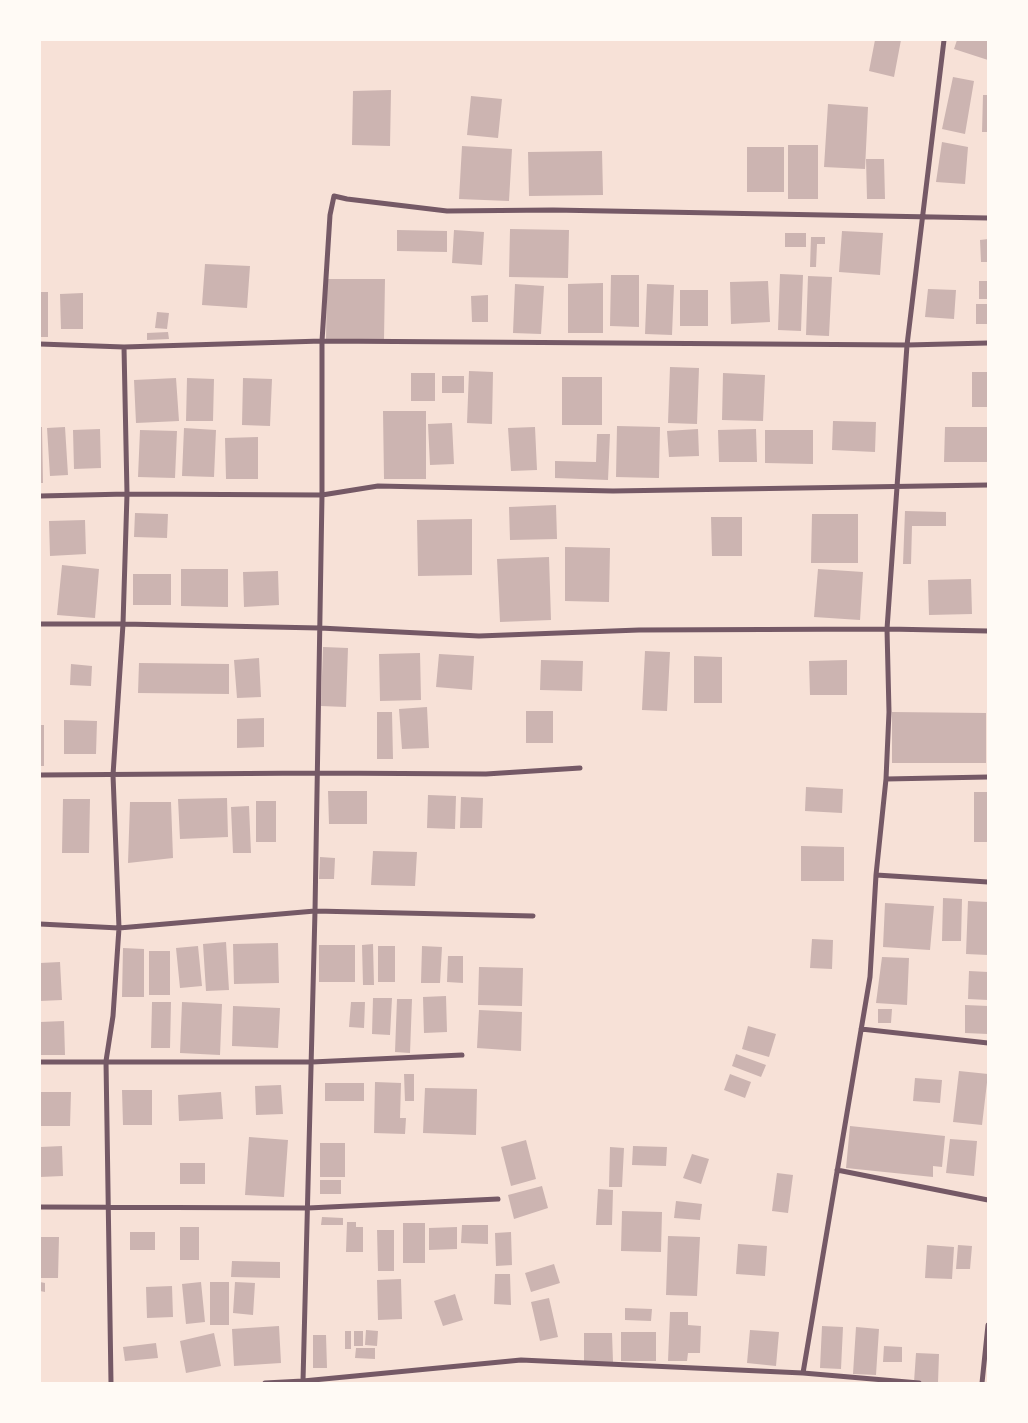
<!DOCTYPE html>
<html>
<head>
<meta charset="utf-8">
<style>
  body { margin:0 }
  #map { position:relative; width:1028px; height:1423px; overflow:hidden; background:#f7e1d7; font-family:"Source Sans 3",sans-serif }
  canvas { display:block }
  .frame { position:absolute; inset:0; border:41px solid #fffaf5; pointer-events:none }
</style>
</head>
<body>
<div id="map">
<canvas width="1028" height="1423"></canvas>
<div class="frame"></div>
</div>
<script>
const ctx = document.querySelector('canvas').getContext('2d');
ctx.lineJoin = 'round';
function paint(path, color) {
  ctx.fillStyle = color;
  ctx.fill(path, 'evenodd');
}
function strokePath(path, color, width, dash) {
  ctx.strokeStyle = color;
  ctx.lineWidth = width;
  ctx.lineCap = dash ? 'butt' : 'round';
  ctx.setLineDash(dash || []);
  ctx.stroke(path);
}
paint(new Path2D(`
  M875,40H901L894,77L869,71Z
  M957,40H988V60L954,49Z
  M953,77L974,81L965,134L942,129Z
  M391,90L390,146L352,145L353,91Z
  M983,95H988V132H982Z
  M471,96L502,99L498,138L467,135Z
  M828,104L868,107L865,169L824,167Z
  M942,142L968,147L965,184L936,182Z
  M788,145H818V199H788Z
  M462,146L512,149L509,201L459,199Z
  M747,147H784V192H747Z
  M602,151L603,195L529,196L528,152Z
  M866,159H884L885,199H867Z
  M510,229L569,230L568,278L509,277Z
  M397,230L447,231V252L397,251Z
  M454,230L484,232L482,265L452,263Z
  M842,231L883,233L880,275L839,272Z
  M785,233H806V247H785Z
  M811,237H825V244H817L816,267H810Z
  M988,239V262H981L980,240Z
  M205,264L250,266L247,308L202,305Z
  M780,274L803,275L801,331L778,330Z
  M611,275H639V327L610,326Z
  M808,276L832,277L829,336L806,335Z
  M327,279H385L384,339H326Z
  M768,281L770,322L731,324L730,282Z
  M979,281H988V299H979Z
  M603,283V333H568V284Z
  M515,284L544,286L541,334L513,333Z
  M647,284L674,285L672,335L645,334Z
  M928,289L956,290L954,319L925,317Z
  M680,290H708V326H680Z
  M40,292H48V337H40Z
  M83,293V329H61L60,294Z
  M488,295V322H472L471,296Z
  M976,304H988V324H976Z
  M157,312L169,313L167,329L155,328Z
  M168,332L169,339L147,340V333Z
  M670,367L699,368L697,424L668,423Z
  M469,371L493,372L492,424L467,423Z
  M972,372H988V407H972Z
  M411,373H435V401H411Z
  M723,373L765,375L763,421L722,420Z
  M442,376H464V393H442Z
  M562,377H602V425H562Z
  M176,378L179,421L136,423L134,380Z
  M187,378L214,379L213,421H186Z
  M243,378L272,379L270,426L242,425Z
  M383,411H426V479H384Z
  M833,421L876,422L875,452L832,450Z
  M452,423L454,464L430,465L428,424Z
  M617,426L660,427L659,478L616,477Z
  M40,427H42L43,483H40Z
  M65,427L68,475L50,476L47,428Z
  M535,427L537,470L511,471L508,428Z
  M945,427H988V462H944Z
  M184,428L216,430L214,477L182,476Z
  M100,429L101,468L74,469L73,430Z
  M698,429L699,456L669,457L667,431Z
  M756,429L757,462H719L718,430Z
  M140,430L177,431L175,478L138,477Z
  M765,430H813V464L765,463Z
  M597,434H610L608,480L555,478V461L596,462Z
  M258,437V479H226L225,438Z
  M556,505L557,539L510,540L509,507Z
  M905,511L946,512V526H912L911,564H903Z
  M135,513L168,514L167,538L134,537Z
  M812,514H858V563H811Z
  M711,517H742V556H712Z
  M472,519V575L418,576L417,520Z
  M85,520L86,554L50,556L49,521Z
  M565,547L610,548L609,602L565,601Z
  M549,557L551,620L500,622L497,559Z
  M62,565L99,569L95,618L57,615Z
  M181,569H228V607L181,606Z
  M818,569L863,572L860,620L814,617Z
  M278,571L279,605L244,607L243,572Z
  M133,574H171V605H133Z
  M971,579L972,614L929,615L928,580Z
  M323,647L348,648L346,707L321,706Z
  M645,651L670,652L667,711L642,710Z
  M420,653L421,700L380,701L379,654Z
  M439,654L474,656L472,690L436,687Z
  M694,656L722,657V703H694Z
  M259,658L261,697L237,698L234,660Z
  M541,660L583,661L582,691L540,690Z
  M847,660V695H810L809,661Z
  M139,663L229,664V694L138,693Z
  M71,664L92,666L91,686L70,685Z
  M427,707L429,748L402,749L399,709Z
  M526,711H553V743H526Z
  M377,712H392L393,759H377Z
  M892,712L986,713V763H892Z
  M264,718V747L237,748V719Z
  M64,720L97,721L96,754H64Z
  M40,725H44V766H40Z
  M806,787L843,789L842,813L805,811Z
  M328,791H367V824H329Z
  M974,792H988V842H974Z
  M428,795L456,796L455,829L427,828Z
  M461,797L483,798L482,828H460Z
  M227,798L228,837L180,839L178,799Z
  M63,799H90L89,853H62Z
  M256,801H276V842H256Z
  M130,802H171L173,858L128,863Z
  M249,806L251,853H233L231,807Z
  M801,846L844,847V881H801Z
  M373,851L417,852L415,886L371,885Z
  M320,857L335,858L334,879H319Z
  M943,898L962,899L961,941H942Z
  M968,901L988,902V955L966,954Z
  M885,903L934,906L930,950L883,947Z
  M812,939L833,940L832,969L810,968Z
  M226,942L229,990L206,991L203,944Z
  M278,943L279,983L234,984L233,944Z
  M373,944L374,985H363L362,945Z
  M319,945H355V982H319Z
  M198,946L202,986L180,988L176,948Z
  M378,946H395V982H378Z
  M422,946L442,947L440,983H421Z
  M123,948L144,949V997H122Z
  M149,951H170V995H149Z
  M448,956H463V983L447,982Z
  M882,957L909,958L907,1005L876,1003Z
  M60,962L62,1000L40,1001V963Z
  M479,967L523,968L522,1006L478,1005Z
  M969,971L988,972V1000L968,999Z
  M446,996L447,1032L424,1033L423,997Z
  M373,998H392L390,1035L372,1034Z
  M397,999H412L410,1053L395,1052Z
  M152,1002H171L170,1048H151Z
  M182,1002L222,1004L220,1055L180,1053Z
  M351,1002H365L364,1028L349,1027Z
  M965,1005L988,1006V1034L965,1033Z
  M233,1006L280,1008L278,1048L232,1046Z
  M878,1009H892L891,1023H878Z
  M479,1010L522,1012L521,1051L477,1048Z
  M64,1021L65,1055H40V1022Z
  M748,1026L776,1034L769,1057L742,1049Z
  M736,1054L766,1065L761,1077L732,1066Z
  M959,1071L988,1074L982,1125L953,1122Z
  M404,1074H414V1101H405Z
  M730,1074L751,1082L745,1098L724,1090Z
  M915,1078L942,1080L940,1103L913,1101Z
  M375,1082L401,1083L400,1118H406L405,1134L374,1133Z
  M325,1083H364V1101H325Z
  M281,1085L283,1114L256,1115L255,1086Z
  M425,1088L477,1089L476,1135L423,1133Z
  M122,1090H152V1125H123Z
  M40,1092H71L70,1126H40Z
  M221,1092L223,1119L179,1121L178,1095Z
  M850,1126L945,1136L942,1167L933,1166V1177L846,1168Z
  M249,1137L288,1140L284,1197L245,1195Z
  M950,1139L977,1141L974,1176L946,1173Z
  M526,1140L536,1179L511,1186L501,1147Z
  M320,1143H345V1177H320Z
  M62,1146L63,1176L40,1177V1147Z
  M633,1146L667,1147L666,1166L632,1165Z
  M610,1147L624,1148L622,1187H609Z
  M692,1154L709,1159L701,1184L683,1178Z
  M180,1163H205V1184H180Z
  M777,1173L793,1175L788,1213L772,1211Z
  M320,1180H341V1194H320Z
  M542,1186L548,1208L514,1219L508,1195Z
  M598,1189L613,1190L612,1225H596Z
  M676,1201L702,1204L700,1220L674,1218Z
  M622,1211L662,1212L661,1252L621,1251Z
  M322,1217L343,1218V1225H321Z
  M347,1222H356V1227H363V1252H346Z
  M403,1223H425V1263H403Z
  M462,1225H488V1244L461,1243Z
  M180,1227H199V1260H180Z
  M457,1227V1249L429,1250V1228Z
  M377,1230H394V1271H378Z
  M130,1232H155V1250H130Z
  M511,1232L512,1265L496,1266L495,1233Z
  M668,1236L700,1237L697,1296L666,1295Z
  M40,1237H59L58,1278H40Z
  M738,1244L767,1246L765,1276L736,1274Z
  M927,1245L954,1247L952,1279L925,1278Z
  M958,1245L972,1246L970,1269H956Z
  M232,1261L280,1262V1278L231,1277Z
  M554,1264L560,1283L531,1292L525,1273Z
  M495,1274H510L511,1305L494,1304Z
  M401,1279L402,1319L378,1320L377,1280Z
  M40,1282L45,1283V1292L40,1291Z
  M201,1282L205,1322L186,1324L182,1284Z
  M210,1282H229V1325H210Z
  M235,1282L255,1283L253,1315L233,1313Z
  M172,1286L173,1317L147,1318L146,1287Z
  M455,1294L463,1320L443,1326L434,1301Z
  M549,1298L558,1337L540,1341L531,1302Z
  M625,1308L652,1309L651,1321L625,1320Z
  M670,1312H688V1325L701,1326L700,1353H688L687,1361H668Z
  M279,1326L281,1363L234,1366L232,1329Z
  M822,1326L843,1327L841,1369L820,1368Z
  M856,1327L879,1329L876,1375L853,1374Z
  M366,1330L378,1331L377,1346L365,1345Z
  M750,1330L779,1332L776,1366L747,1363Z
  M345,1331H351V1349H345Z
  M354,1331H363V1346H354Z
  M621,1332H656V1361H621Z
  M214,1333L221,1366L186,1373L180,1341Z
  M584,1333H612L613,1362H584Z
  M313,1335H326L327,1368H313Z
  M156,1343L158,1358L125,1361L123,1347Z
  M884,1346L902,1347V1362H883Z
  M356,1348H375V1359L355,1358Z
  M916,1353L939,1354L938,1383L914,1382Z`), '#ccb4b1');
strokePath(new Path2D(`
  M40,344L124,347L322,341L907,345L988,343
  M40,496L127,494L322,495L378,486L613,491L988,485
  M40,624H123L320,628L479,636L639,630L887,629L988,631
  M40,775L317,773L486,774L580,768
  M886,779L988,777
  M876,875L988,882
  M40,924L119,928L315,911L533,916
  M861,1029L988,1043
  M40,1062H312L462,1055
  M837,1170L988,1200
  M40,1207L308,1208L498,1199
  M803,1373L870,977L876,875L886,779L889,712L887,629L907,345L944,40
  M303,1381L315,911L322,495V341L330,215L334,196L347,199L447,211L553,210L988,218
  M111,1383L106,1061L113,1016L119,928L113,775L123,624L127,494L124,347
  M265,1383L303,1381L521,1360L803,1373L919,1383
  M982,1383L988,1325`), '#755966', 5);
</script>
</body>
</html>
